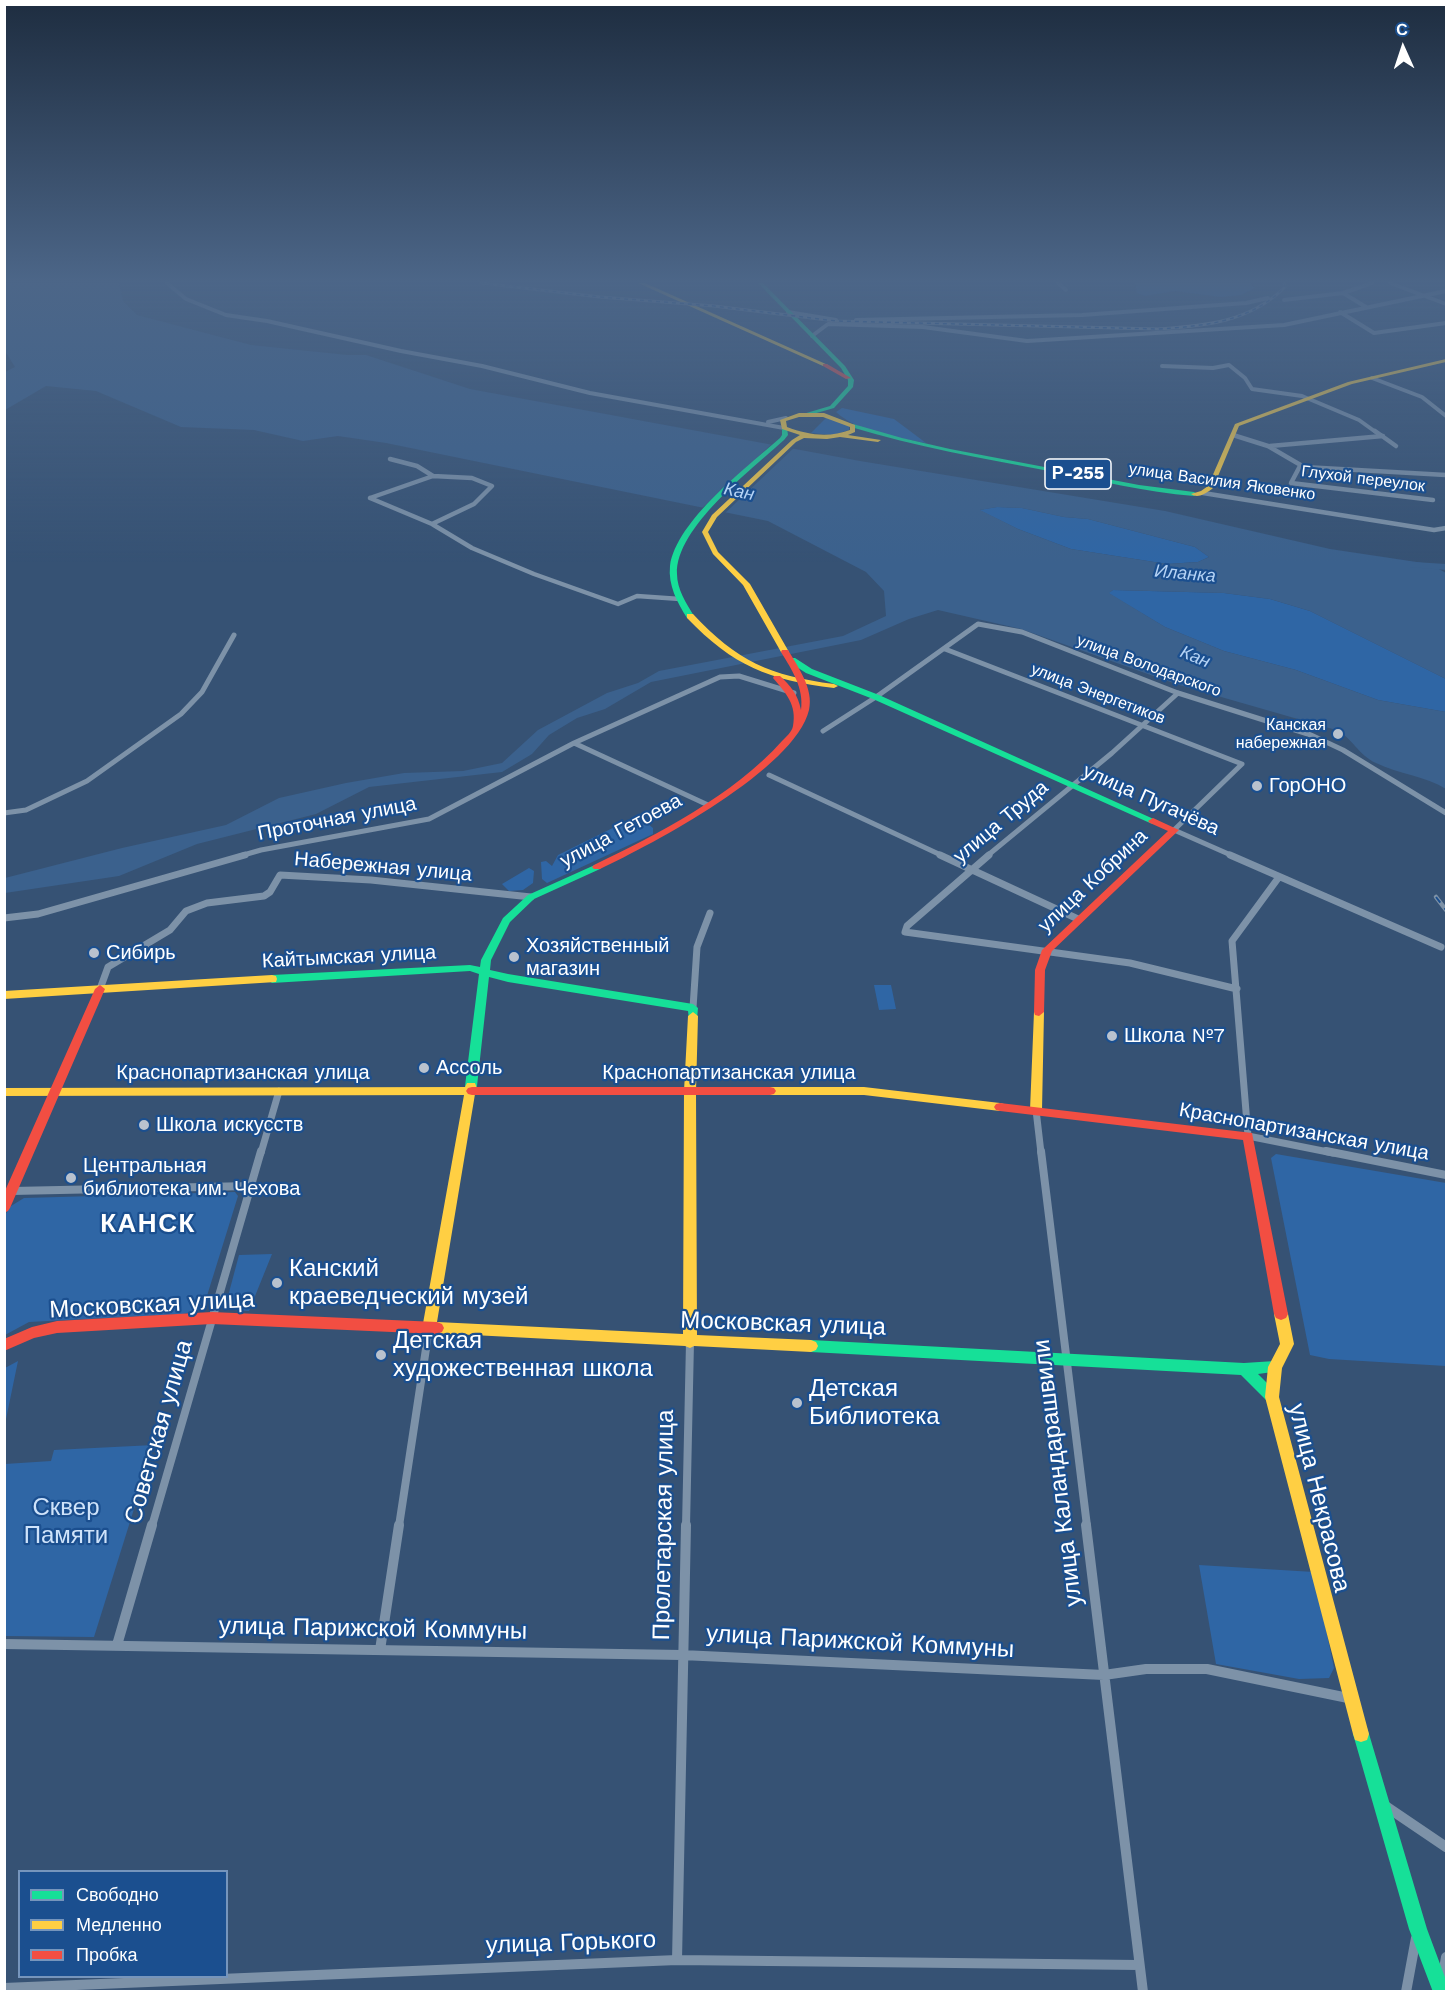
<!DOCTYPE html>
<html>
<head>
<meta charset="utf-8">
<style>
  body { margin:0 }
  #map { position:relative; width:1451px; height:1996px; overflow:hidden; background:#365274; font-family:"Work Sans",sans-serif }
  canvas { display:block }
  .frame { position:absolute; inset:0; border:6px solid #fff; pointer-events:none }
  .legend { position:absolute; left:18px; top:1870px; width:210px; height:108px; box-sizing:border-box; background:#1b4f8f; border:2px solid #7695bc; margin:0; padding:8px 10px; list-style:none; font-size:18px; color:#fff }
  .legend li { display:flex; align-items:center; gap:12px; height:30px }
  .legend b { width:30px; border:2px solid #7695bc }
  .north { position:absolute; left:1373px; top:18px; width:60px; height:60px; -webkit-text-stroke:4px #1b4f8f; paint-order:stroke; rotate:357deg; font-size:16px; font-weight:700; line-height:24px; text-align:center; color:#fff }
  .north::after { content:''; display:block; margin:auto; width:21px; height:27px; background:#fff; clip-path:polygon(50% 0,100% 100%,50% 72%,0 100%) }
</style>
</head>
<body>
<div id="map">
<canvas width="1451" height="1996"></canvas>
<div class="frame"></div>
<ul class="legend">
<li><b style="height:8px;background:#16e098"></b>Свободно</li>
<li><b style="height:8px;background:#ffcf43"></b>Медленно</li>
<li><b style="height:8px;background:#f24e42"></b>Пробка</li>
</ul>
<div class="north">С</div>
</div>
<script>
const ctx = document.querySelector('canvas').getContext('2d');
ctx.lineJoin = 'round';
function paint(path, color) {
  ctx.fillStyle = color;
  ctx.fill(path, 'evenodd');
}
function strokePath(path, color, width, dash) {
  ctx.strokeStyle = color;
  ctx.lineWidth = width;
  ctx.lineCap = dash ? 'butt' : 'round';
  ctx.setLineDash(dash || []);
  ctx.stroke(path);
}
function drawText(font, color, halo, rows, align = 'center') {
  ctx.font = font + ' "Work Sans",sans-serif';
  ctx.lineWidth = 4.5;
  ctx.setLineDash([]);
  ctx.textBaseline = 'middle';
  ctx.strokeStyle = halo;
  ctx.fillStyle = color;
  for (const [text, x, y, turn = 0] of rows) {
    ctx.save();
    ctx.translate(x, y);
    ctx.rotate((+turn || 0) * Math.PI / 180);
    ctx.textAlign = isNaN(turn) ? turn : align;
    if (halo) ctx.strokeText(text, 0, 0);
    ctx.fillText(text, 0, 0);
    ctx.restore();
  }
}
paint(new Path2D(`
  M1135,283H1250L1255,288L1241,295L1221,297L1175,291L1145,296L1137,293Z
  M842,408L894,419L926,443C896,437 859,433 836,412Z
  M827,417L849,426V430L833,435L811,433Z
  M997,507L1022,508L1064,517L1088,519L1195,547L1209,557L1198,562L1167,564L1071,549L1018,529L979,510Z
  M1113,590L1224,593L1270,599L1310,611L1446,679V712L1378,700L1296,670L1224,651L1165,627L1108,593Z
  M635,817L641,818L653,828V834L547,883L542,879L541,862L546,861L552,866L558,855Z
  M529,868L534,871L533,883L523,890L509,891L502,884Z
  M874,985H891L896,1009L879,1010Z
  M1276,1154L1446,1183V1366L1329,1359L1310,1355L1271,1158Z
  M235,1192L238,1196L206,1299L195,1311L183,1314L29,1322L5,1335V1215L11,1206L24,1198Z
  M272,1254L249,1311L234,1310L227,1300L239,1255Z
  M18,1361L5,1424V1368Z
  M154,1445L94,1637L5,1636V1464L51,1461L54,1450Z
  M1199,1565L1314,1572L1334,1668L1329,1678L1299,1679L1216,1664Z`), '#2f66a5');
paint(new Path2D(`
  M5,283H119L123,301L137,315L251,345L347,355H366L470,389L860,461L1165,511L1330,549L1430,564L1446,573V679L1310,611L1270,599L1224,593L1113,590L1109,593L1165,627L1224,651L1296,670L1378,700L1446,712V789C1425,776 1399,774 1376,763C1358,755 1352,737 1336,730L1176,684L1021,629L938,610L909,619L861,640L651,682L605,709L577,718L549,735L532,754L502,772L369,787L316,814L197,844L119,876L5,893V878L122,848L226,825L279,798L346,783L404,773L463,771L502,763L538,730L607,693L638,683L659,671L843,636L886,616L884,591L866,572L768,521L386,443L338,436L303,441L254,430L181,427L96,391L46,386L5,410V372L15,367L5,351ZM997,507L1022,508L1064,517L1088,519L1195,547L1209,557L1198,562L1167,564L1071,549L1018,529L980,510Z`), '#3b618d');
paint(new Path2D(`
  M774,442L796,446L724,514L701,509Z`), '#365274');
paint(new Path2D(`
  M1414,562L1446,564V570L1410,567V563Z`), '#3b618d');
strokePath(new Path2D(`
  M167,283L186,299L226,315L267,321L401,351L482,366L590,393L784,428
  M1058,283L1066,290
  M1390,283L1446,304
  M1343,293L1366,307
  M1284,300L1343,293L1372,283
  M788,312L836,320
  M1340,312L1374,333L1446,323
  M856,320L1082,315L1246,303L1268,298
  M812,336L828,324L923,327L1027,341L1284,325L1446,291
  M1162,366L1213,368L1229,365L1245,378L1252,389L1302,396L1359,420L1377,433
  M1372,378L1422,397L1446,416
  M768,422L786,418`), '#7d92a8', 4);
strokePath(new Path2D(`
  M1375,431L1396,446
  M1233,435L1268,446L1304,467L1446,475
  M1270,446L1383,436
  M1300,466L1291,483L1433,500
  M1203,493L1434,530L1446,528
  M370,498L432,524L472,548L534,574L618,604L637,596L680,599
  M370,498L433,476L417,466L390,459
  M432,524L474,504L492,486L472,478L433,476`), '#7d92a8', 4.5);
strokePath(new Path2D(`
  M945,649L1242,764L1174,830L1233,856
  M823,731L876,697L978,624L1022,632L1178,693L1311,735L1343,750L1446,813
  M574,743L708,805
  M769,775L943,856
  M4,813L26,810L87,781L181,714L202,692L234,635
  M240,856L261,850L429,819L574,743L720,677L739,676L794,693
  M987,856L1112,753L1178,693`), '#7d92a8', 5);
strokePath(new Path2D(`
  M940,855L1078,919
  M989,855L907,926L905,932L1130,963L1237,989
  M1230,855L1441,947
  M1279,877L1232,941L1248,1136L1333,1153
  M4,918L38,914L245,855
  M100,989L108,967L170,930L186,911L207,903L264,896L270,892L280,875L371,880L531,897
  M693,1008L697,947L710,913
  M1036,1110L1041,1153
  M261,1153L279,1091`), '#7d92a8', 7);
strokePath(new Path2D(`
  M1041,1151L1087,1526
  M1326,1151L1446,1175
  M12,1191L251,1186
  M152,1526L261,1151
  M399,1526L429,1329
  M686,1526L690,1342`), '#7d92a8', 8);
strokePath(new Path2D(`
  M1086,1525L1143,1992
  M4,1644L682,1655L1104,1675L1146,1669H1207L1348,1698
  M117,1645L152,1525
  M380,1650L399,1525
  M1384,1805L1446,1847
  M677,1960L686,1525
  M1442,1981L1446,1957
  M4,1988L677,1960L1139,1965
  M1406,1992L1416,1938`), '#7d92a8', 10);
paint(new Path2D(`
  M758,283H763L845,366L854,380L853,387L834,408L806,416L803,414L830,406L848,386V380L841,368Z
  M853,424L902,438L950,449L1139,485L1194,492L1197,494L1194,496C1145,492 1097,480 1049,471C982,458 916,447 851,427V425Z
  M782,427L787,428L788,435L784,440C752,469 675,528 677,574C677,589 686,603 694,616L687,618C677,602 668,585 670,566C676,521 747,467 780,438L782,435Z
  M789,658H795L812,669L879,695L1158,821L1153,824L1150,823L873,699L806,673L789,662Z
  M597,864L602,867L600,869L534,899L510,922L491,960L490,970L508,974L693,1004L698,1008L697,1019H689L688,1011L508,982L489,977L477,1086L475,1089H467L465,1086L479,974L470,971L272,983L267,979L272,975L470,965L480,967L481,960L503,918L528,895Z
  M811,1340L1244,1363L1275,1361L1280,1363L1282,1367L1280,1371L1258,1374L1277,1393L1279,1397L1277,1401L1272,1403L1267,1401L1241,1375L811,1352L806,1350L804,1346L806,1342Z
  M1361,1726L1367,1728L1369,1734L1427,1929L1446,1980V1992H1433L1409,1929L1353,1734L1355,1728Z`), '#16e098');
paint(new Path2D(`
  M638,283H645L828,365L823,366Z
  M1446,359V362L1352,384L1239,426L1213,488C1207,493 1198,499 1191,494L1201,491L1208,486L1235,424L1348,382Z
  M799,413H824L855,425V432L848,435L881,440L878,442L840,437L827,439L804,438L796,442L717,517L708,532L718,552L750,584L789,652L785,654L781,652L743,585L713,554L702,532L712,515L792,440L800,435L782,429L780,420ZM799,417H823L850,427V430C829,438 808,435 787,427L786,421Z
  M687,614H693C737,661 770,676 834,684L838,686L834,688C769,680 733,666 687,618Z
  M272,975L276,976L277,979L276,982L4,999V991Z
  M1039,1008L1044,1012L1042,1110L1040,1113H1032L1030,1110L1034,1012Z
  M693,1012L698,1016L696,1091L697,1335L811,1340L816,1342L818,1346L816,1350L811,1352L694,1346L690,1348L685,1346L434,1333L429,1335L424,1333L422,1329L464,1095L4,1096V1088L465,1087L467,1083H475L478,1091L475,1094L437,1322L683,1334L684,1091L688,1016Z
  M770,1087H864L1000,1103L1004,1104L1006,1107L1004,1110L1000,1111L864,1095H770L766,1094L764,1091L766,1088Z
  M1281,1308L1286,1310L1288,1314L1294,1344L1282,1368L1279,1397L1369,1734L1367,1740L1361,1742L1355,1740L1353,1734L1265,1397L1268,1367L1280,1344L1274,1314L1276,1310Z`), '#ffcf43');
paint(new Path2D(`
  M823,364H827L851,378L846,379L823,366Z
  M782,650H788C798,667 814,689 809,710C795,769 653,844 600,869H594L592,867L594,865C658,834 734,795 782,741C786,737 792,732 793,726C797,705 786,693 773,678L774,676H780C791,686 798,695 801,710C804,688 792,670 781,652Z
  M1153,818L1179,830L1052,951L1045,970L1044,1012L1039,1016L1035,1015L1034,1012L1035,970L1042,950L1168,831L1150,823L1148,821Z
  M100,985L105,989L10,1208L8,1211L4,1213V1193L95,989Z
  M472,1087H770L774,1088L776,1091L774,1094L770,1095H472L468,1094L466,1091L468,1088Z
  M1000,1103L1252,1133L1288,1314L1286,1318L1281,1320L1276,1318L1274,1314L1243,1140L1000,1111L996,1110L994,1107L996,1104Z
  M212,1312L437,1322L442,1324L444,1328L442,1332L437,1334L212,1324L57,1333L34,1338L4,1351V1339L32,1327L57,1321Z`), '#f24e42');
const railFar1 = new Path2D(`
  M481,283L600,297L714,306L836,321L1158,329C1205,326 1250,322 1285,287L1284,283`);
const rail = new Path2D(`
  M1436,897L1446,910`);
strokePath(railFar1, '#7e92a7', 3);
strokePath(rail, '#7e92a7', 4.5);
strokePath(railFar1, '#1b4f8f', 1.5, [4]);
strokePath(rail, '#1b4f8f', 2, [7]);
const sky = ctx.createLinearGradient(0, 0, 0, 563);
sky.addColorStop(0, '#1e2d40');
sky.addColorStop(0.5, '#4c6688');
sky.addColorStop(1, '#4c668800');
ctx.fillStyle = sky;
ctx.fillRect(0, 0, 1451, 563);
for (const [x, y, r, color] of [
  [1338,734,6,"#b9c2ce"],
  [1257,786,6,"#b9c2ce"],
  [94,953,6,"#b9c2ce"],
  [514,957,6,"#b9c2ce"],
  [1112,1036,6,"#b9c2ce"],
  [424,1068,6,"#b9c2ce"],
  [144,1125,6,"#b9c2ce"],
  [71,1178,6,"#b9c2ce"],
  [277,1283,6,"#b9c2ce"],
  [381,1355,6,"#b9c2ce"],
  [797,1403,6,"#b9c2ce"]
]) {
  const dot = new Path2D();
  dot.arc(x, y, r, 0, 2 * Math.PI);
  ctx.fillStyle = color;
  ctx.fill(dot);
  strokePath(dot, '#1b4f8f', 2);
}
drawText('16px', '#fff', '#1b4f8f', [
  ["Глухой переулок",1363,479,7],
  ["улица Василия Яковенко",1222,482,8],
  ["улица Володарского",1149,666,20],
  ["улица Энергетиков",1098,694,21]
]);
drawText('16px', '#fff', '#1b4f8f', [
  ["Канская",1326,725],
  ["набережная",1326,743]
], 'right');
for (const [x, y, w] of [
  [1078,474,66]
]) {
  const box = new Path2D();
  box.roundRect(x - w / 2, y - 15, w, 30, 4.5);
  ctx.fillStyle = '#1b4f8f';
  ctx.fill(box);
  strokePath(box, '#fff', 1.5);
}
drawText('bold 18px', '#fff', null, [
  ["Р-255",1078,474]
]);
drawText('italic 18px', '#b5d3f5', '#1b4f8f', [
  ["Кан",739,492,12],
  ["Иланка",1185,574,5],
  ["Кан",1195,657,22]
]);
drawText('20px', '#fff', '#1b4f8f', [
  ["ГорОНО",1269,786],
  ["Хозяйственный",526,946],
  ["магазин",526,969],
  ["Сибирь",106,953],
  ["Школа №7",1124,1036],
  ["Ассоль",436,1068],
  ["Школа искусств",156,1125],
  ["Центральная",83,1166],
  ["библиотека им. Чехова",83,1189]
], 'left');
drawText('20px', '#fff', '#1b4f8f', [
  ["улица Пугачёва",1151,800,24],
  ["Проточная улица",337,819,-11],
  ["улица Труда",1001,822,-40],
  ["улица Гетоева",621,831,-28],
  ["Набережная улица",383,867,5],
  ["улица Кобрина",1093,881,-43],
  ["Кайтымская улица",349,957,-3],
  ["Краснопартизанская улица",243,1073],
  ["Краснопартизанская улица",729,1073],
  ["Краснопартизанская улица",1304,1132,10]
]);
drawText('24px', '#fff', '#1b4f8f', [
  ["Канский",289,1269],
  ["краеведческий музей",289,1297],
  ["Детская",393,1341],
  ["художественная школа",393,1369],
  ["Детская",809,1389],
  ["Библиотека",809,1417]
], 'left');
drawText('24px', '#fff', '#1b4f8f', [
  ["Московская улица",152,1305,-3],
  ["Московская улица",783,1324,2],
  ["Советская улица",159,1432,-74],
  ["улица Каландарашвили",1058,1473,-97],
  ["улица Некрасова",1319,1498,76],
  ["Пролетарская улица",664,1525,-89],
  ["улица Парижской Коммуны",373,1629,1],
  ["улица Парижской Коммуны",860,1642,3],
  ["улица Горького",571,1943,-2]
]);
drawText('24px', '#cfe3fa', '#1b4f8f', [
  ["Сквер",66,1508],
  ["Памяти",66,1536]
]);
ctx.letterSpacing = '1.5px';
drawText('bold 26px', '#fff', '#1b4f8f', [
  ["КАНСК",148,1224]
]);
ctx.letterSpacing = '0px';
</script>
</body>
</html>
